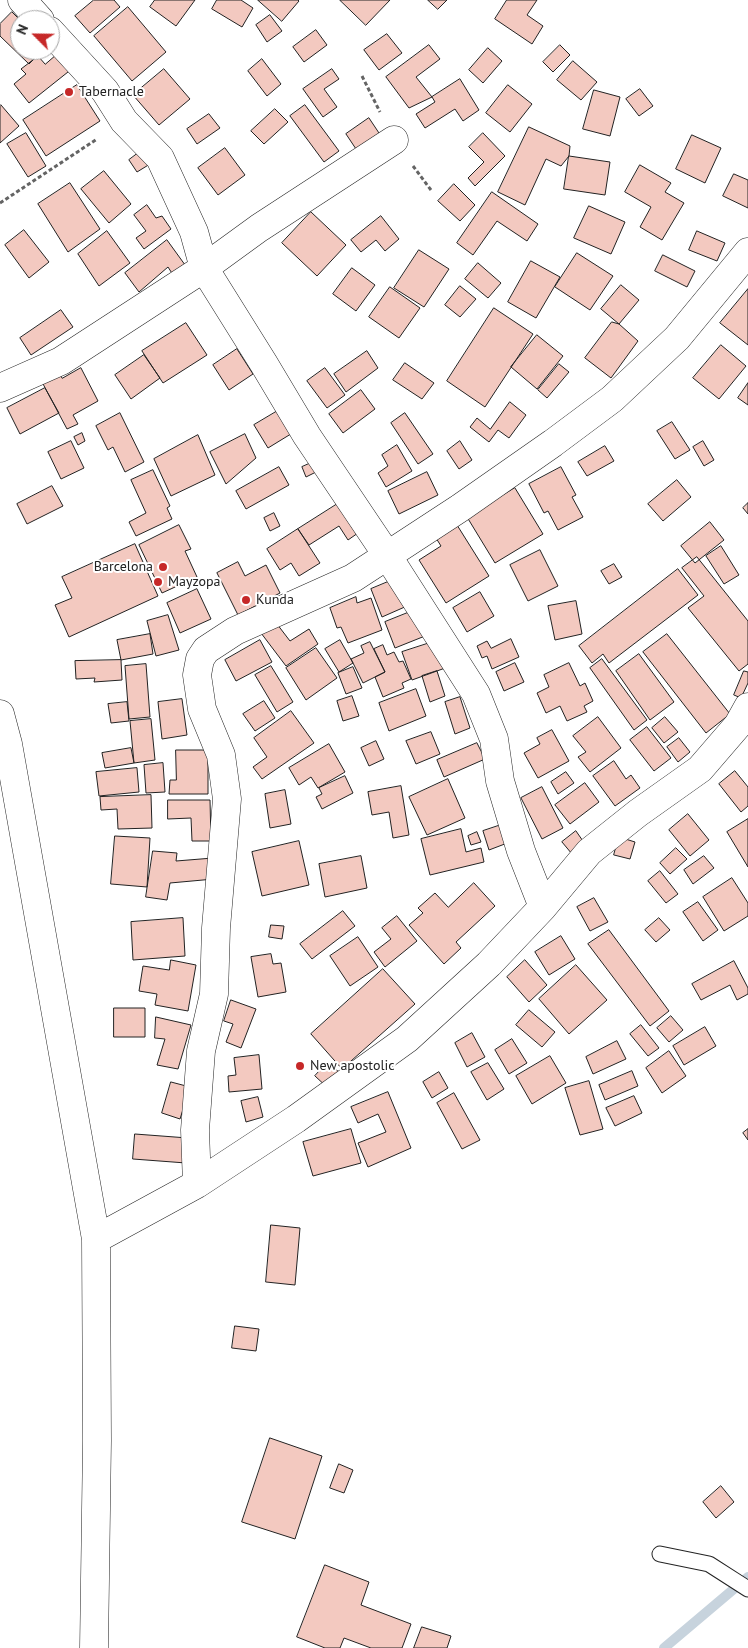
<!DOCTYPE html>
<html>
<head>
<meta charset="utf-8">
<style>
  body { margin:0 }
  #map { position:relative; width:748px; height:1648px; overflow:hidden; background:#fff; font-family:"PT Sans",sans-serif }
  canvas { display:block }
  .north { position:absolute; left:10px; top:10px; width:50px; height:50px; box-sizing:border-box; background:#fff; border:1px solid #a7a7a7; border-radius:50%; rotate:293deg; font-size:14px; font-weight:700; line-height:20px; text-align:center; color:#222 }
  .north::after { content:''; display:block; margin:auto; width:18px; height:22px; background:#c62828; clip-path:polygon(50% 0,100% 100%,50% 72%,0 100%) }
</style>
</head>
<body>
<div id="map">
<canvas width="748" height="1648"></canvas>
<div class="north">N</div>
</div>
<script>
const ctx = document.querySelector('canvas').getContext('2d');
ctx.lineJoin = 'round';
function strokePath(path, color, width, dash) {
  ctx.strokeStyle = color;
  ctx.lineWidth = width;
  ctx.lineCap = dash ? 'butt' : 'round';
  ctx.setLineDash(dash || []);
  ctx.stroke(path);
}
function paint(path, color) {
  ctx.fillStyle = color;
  ctx.fill(path, 'evenodd');
}
function drawText(font, color, halo, rows, align = 'center') {
  ctx.font = font + ' "PT Sans",sans-serif';
  ctx.lineWidth = 4;
  ctx.setLineDash([]);
  ctx.textBaseline = 'middle';
  ctx.strokeStyle = halo;
  ctx.fillStyle = color;
  for (const [text, x, y, turn = 0] of rows) {
    ctx.save();
    ctx.translate(x, y);
    ctx.rotate((+turn || 0) * Math.PI / 180);
    ctx.textAlign = isNaN(turn) ? turn : align;
    if (halo) ctx.strokeText(text, 0, 0);
    ctx.fillText(text, 0, 0);
    ctx.restore();
  }
}
strokePath(new Path2D(`
  M664,1648L748,1577`), '#c7d3dd', 10);
const building = new Path2D(`
  M94,0H114L120,7L90,33L75,16Z
  M155,0H195L176,26L150,7Z
  M217,0H241L253,8L242,27L212,9Z
  M258,0H298L299,1L282,21Z
  M340,0H390L366,25Z
  M428,0H447L438,9Z
  M507,0H537L527,15L543,26L532,44L495,19Z
  M128,7L166,52L132,81L94,36Z
  M12,12L20,20V50H43L29,64L0,36V24Z
  M270,15L282,31L267,42L256,25Z
  M316,30L327,45L304,62L293,47Z
  M387,34L402,53L379,70L364,50Z
  M429,45L440,59L416,77L432,97L409,108L386,77Z
  M560,45L570,55L553,72L543,62Z
  M488,48L502,61L483,83L469,70Z
  M60,52L73,68L29,103L14,84L26,74L21,69L38,56L45,64Z
  M262,59L281,84L267,96L248,71Z
  M573,61L597,82L581,100L557,80Z
  M164,69L190,99L159,125L133,95Z
  M332,69L339,79L324,89L337,107L323,117L303,89Z
  M460,79L479,110L463,121L455,109L425,128L416,114L435,102L432,97Z
  M77,85L100,121L46,156L23,120Z
  M508,85L532,104L510,132L486,113Z
  M640,89L653,106L639,116L626,99Z
  M594,90L620,97L610,136L583,129Z
  M1,105L19,126L0,143V106Z
  M305,105L339,151L324,162L290,116Z
  M275,109L288,122L264,144L251,131Z
  M209,114L220,128L197,144L187,129Z
  M369,118L383,139L360,155L346,134Z
  M529,127L570,146L569,156L561,166L546,159L525,205L498,192Z
  M26,133L46,166L28,177L7,144Z
  M483,133L505,156L475,186L468,178L484,162L469,147Z
  M692,135L721,148L705,183L676,169Z
  M225,148L245,175L218,195L198,168Z
  M141,151L150,164L137,172L129,160Z
  M569,156L610,162L605,195L564,189Z
  M640,165L671,183L665,192L684,203L662,240L640,227L651,207L625,192Z
  M104,171L131,204L109,223L81,189Z
  M734,174L748,180V208L723,196Z
  M70,183L100,229L68,252L38,204Z
  M454,184L475,205L460,221L438,201Z
  M492,192L538,224L527,241L497,221L473,255L457,243Z
  M147,205L156,218L162,216L171,229L144,249L136,238L146,231L134,215Z
  M589,206L625,222L611,254L574,238Z
  M311,212L346,245L317,276L282,243Z
  M381,216L399,239L385,251L376,240L361,252L351,240Z
  M24,230L49,262L29,278L5,245Z
  M107,231L130,263L99,286L78,254Z
  M697,231L725,243L717,261L689,250Z
  M167,240L188,269L175,278L168,267L139,292L125,273Z
  M419,250L449,269L424,307L394,288Z
  M577,253L613,276L590,310L555,287Z
  M663,255L695,271L687,287L655,271Z
  M531,261L560,277L536,318L508,302Z
  M478,263L501,283L488,298L465,279Z
  M352,268L375,285L356,311L333,294Z
  M621,285L639,300L619,324L601,309Z
  M460,286L476,299L460,317L445,305Z
  M390,287L420,308L399,338L369,317Z
  M748,289V345L720,323Z
  M494,308L533,334L485,407L447,381Z
  M61,310L73,327L31,355L20,338Z
  M612,322L619,324L638,341L611,378L585,358Z
  M186,323L207,355L163,383L142,351Z
  M537,335L563,356L537,389L511,367Z
  M721,345L746,366L719,399L693,378Z
  M237,349L253,374L229,390L213,365Z
  M367,351L378,368L346,392L334,374Z
  M144,355L160,378L131,399L115,375Z
  M405,363L434,383L422,399L393,380Z
  M559,364L569,372L547,398L538,390Z
  M81,368L98,401L73,415L78,424L67,429L42,382L59,373L62,378Z
  M325,368L345,395L327,408L307,381Z
  M748,383V405L738,398Z
  M45,388L59,413L20,434L7,408Z
  M361,390L375,409L343,433L329,414Z
  M510,402L526,415L509,438L498,430L489,442L470,427L477,418L490,429Z
  M286,406L299,429L268,448L254,425Z
  M120,413L144,462L125,472L113,447L108,450L96,426Z
  M405,413L433,454L418,464L391,423Z
  M672,422L690,450L675,459L657,431Z
  M82,433L85,441L78,445L74,437Z
  M245,434L256,458L226,484L210,452Z
  M198,435L215,475L171,496L154,459Z
  M71,441L84,468L61,479L48,452Z
  M460,441L472,460L459,469L447,451Z
  M703,441L714,460L704,466L693,447Z
  M397,445L412,471L386,487L378,473L388,466L382,455Z
  M605,446L614,461L587,476L578,462Z
  M311,463L316,472L306,477L302,467Z
  M279,467L289,485L246,509L236,491Z
  M561,467L576,495L572,497L583,517L558,530L548,511L544,513L529,484Z
  M153,470L170,506L167,508L172,519L136,536L129,522L146,513L131,480Z
  M427,472L438,495L399,514L388,491Z
  M677,480L691,497L663,521L648,504Z
  M52,486L63,506L27,524L17,504Z
  M515,488L543,534L495,563L467,517Z
  M339,503L358,533L348,540L339,526L309,545L298,529Z
  M748,503V514L743,508Z
  M274,513L280,526L270,531L264,518Z
  M710,522L724,540L695,563L681,546Z
  M179,525L191,549L185,551L197,577L162,593L139,545Z
  M457,525L489,576L446,603L419,560L441,546L436,538Z
  M298,529L320,563L299,576L291,563L280,570L267,549Z
  M135,544L158,596L69,637L55,605L72,598L62,577Z
  M721,546L739,575L724,584L706,556Z
  M540,550L558,586L528,601L510,565Z
  M697,557L748,621V664L739,671L688,608L704,596L682,568Z
  M238,562L245,576L266,565L280,593L238,615L217,573Z
  M614,564L622,577L609,584L601,571Z
  M678,569L698,595L609,663L603,654L592,663L579,646Z
  M395,579L407,606L382,617L371,589Z
  M197,589L211,619L180,633L167,603Z
  M480,592L494,616L467,632L453,608Z
  M356,597L357,603L371,598L382,630L348,643L341,627L337,628L330,608Z
  M576,601L582,634L555,640L548,606Z
  M415,610L425,636L395,648L385,622Z
  M168,615L179,650L156,656L147,621Z
  M277,624L290,641L309,629L318,644L286,666L261,633Z
  M150,634L153,654L121,660L117,640Z
  M667,634L730,714L706,733L643,652Z
  M511,639L519,657L492,669L487,656L482,658L477,646L487,641L491,648Z
  M260,640L272,662L236,681L225,660Z
  M340,640L353,663L339,672L325,649Z
  M439,640L448,667L412,680L402,652Z
  M370,642L385,672L363,683L351,659L364,653L361,646Z
  M383,645L387,655L394,652L399,662L403,661L411,679L402,683L404,688L383,697L375,677L385,672L374,649Z
  M316,648L337,678L306,700L286,668Z
  M639,654L674,702L650,720L616,671Z
  M602,659L647,720L634,730L590,668Z
  M121,660L122,680L94,682L95,678L76,679L75,661Z
  M515,663L524,682L504,691L496,672Z
  M569,663L580,686L585,683L593,701L584,706L587,712L567,721L560,706L546,713L537,693L549,687L544,675Z
  M146,664L150,717L129,719L125,666Z
  M271,666L293,702L277,712L255,675Z
  M353,667L362,688L346,694L338,673Z
  M437,671L445,696L430,702L422,676Z
  M744,671L748,672V683L741,698L734,695Z
  M416,689L426,716L389,731L379,703Z
  M352,696L359,716L343,721L337,701Z
  M460,697L470,728L455,734L445,702Z
  M182,699L187,735L162,739L158,702Z
  M264,701L275,718L255,731L243,714Z
  M127,702L129,721L111,723L108,704Z
  M291,711L314,743L262,779L253,767L267,757L254,738Z
  M598,717L621,748L590,772L578,757L586,752L573,736Z
  M665,717L678,732L664,743L652,728Z
  M151,719L155,760L134,763L130,721Z
  M647,727L671,758L654,771L630,740Z
  M552,730L569,761L538,778L524,753L540,744L537,738Z
  M431,732L440,754L416,764L406,741Z
  M679,738L690,752L678,762L667,747Z
  M376,741L384,759L369,766L361,748Z
  M477,743L485,759L444,777L437,760Z
  M329,744L345,772L318,788L311,777L299,785L289,768Z
  M131,748L134,763L105,768L102,753Z
  M176,750H208V794H169L170,780H176Z
  M614,761L626,779L631,775L640,788L615,806L593,776Z
  M163,763L165,792L146,793L144,765Z
  M137,768L139,792L99,796L96,772Z
  M735,771L748,787V806L741,812L719,784Z
  M566,772L574,783L558,794L551,782Z
  M345,776L353,793L322,809L316,797L322,794L319,788Z
  M448,779L465,818L427,835L409,797Z
  M585,783L599,802L570,824L555,805Z
  M401,786L409,835L393,838L389,812L372,815L368,792Z
  M542,787L563,828L542,839L521,798Z
  M285,790L291,824L270,828L265,794Z
  M151,795L152,828L118,829L117,809L101,810L100,797Z
  M168,800H210L211,841H192L191,818L168,819Z
  M688,814L709,840L690,856L669,830Z
  M748,819V867L727,832Z
  M504,824L510,842L489,850L483,831Z
  M461,829L466,852L481,848L484,862L430,875L421,839Z
  M576,831L585,844L572,854L562,842Z
  M477,832L481,842L471,845L468,836Z
  M115,836L150,838L147,887L111,884Z
  M619,837L635,842L630,859L614,855Z
  M299,841L309,885L262,896L252,852Z
  M676,848L687,859L670,874L660,863Z
  M153,851L177,853L176,861L213,858L214,879L170,883L167,900L146,897Z
  M361,856L367,888L325,897L319,864Z
  M704,856L714,868L693,884L684,870Z
  M660,871L678,894L666,903L648,881Z
  M732,878L748,903V916L724,931L703,897Z
  M474,883L495,906L456,942L461,948L444,964L409,925L423,913L418,908L435,893L448,907Z
  M594,898L608,922L590,931L577,907Z
  M698,902L718,930L703,941L683,912Z
  M343,911L355,926L312,959L300,944Z
  M397,916L417,941L385,967L374,952L391,939L382,928Z
  M183,918L185,956L133,960L131,922Z
  M659,918L670,930L656,942L645,930Z
  M271,925L284,926L282,939L269,937Z
  M609,930L669,1011L650,1026L588,944Z
  M561,936L575,959L549,975L535,952Z
  M358,937L378,967L350,986L330,956Z
  M271,954L273,964L281,963L286,992L258,997L251,957Z
  M171,960L196,965L188,1011L155,1005L157,994L139,991L143,966L169,970Z
  M525,960L547,985L529,1002L507,977Z
  M734,961L748,988V994L737,1000L730,985L701,1000L692,984Z
  M576,965L607,1000L569,1034L539,999Z
  M383,969L415,1004L342,1069L311,1034Z
  M231,1000L256,1009L241,1048L226,1042L233,1024L224,1021Z
  M114,1008H145V1037H114Z
  M529,1010L555,1032L542,1047L516,1025Z
  M671,1016L683,1030L669,1042L657,1028Z
  M156,1017L191,1025L178,1069L157,1065L165,1039L155,1038Z
  M641,1025L659,1048L648,1056L630,1034Z
  M705,1027L716,1046L684,1065L673,1046Z
  M472,1033L485,1057L467,1067L455,1043Z
  M512,1039L527,1063L509,1074L495,1050Z
  M617,1041L626,1059L593,1074L586,1057Z
  M669,1051L686,1076L662,1093L646,1068Z
  M259,1055L262,1089L229,1092L228,1076L236,1075L234,1058Z
  M550,1056L566,1083L532,1104L516,1076Z
  M328,1062L342,1075L329,1089L315,1076Z
  M488,1063L504,1089L487,1100L471,1072Z
  M632,1071L638,1086L605,1100L599,1085Z
  M439,1072L448,1088L432,1098L423,1082Z
  M589,1081L603,1129L580,1135L565,1088Z
  M171,1082L190,1087L180,1119L162,1113Z
  M388,1092L411,1148L368,1167L358,1143L386,1132L378,1114L358,1123L351,1107Z
  M454,1093L480,1140L462,1149L437,1103Z
  M634,1096L642,1113L615,1126L606,1108Z
  M258,1097L263,1117L246,1122L241,1101Z
  M351,1129L361,1163L313,1176L303,1142Z
  M748,1129V1140L743,1133Z
  M135,1134L188,1138L186,1163L133,1159Z
  M271,1225L300,1228L295,1285L266,1282Z
  M235,1326L259,1329L256,1351L232,1348Z
  M270,1438L322,1456L295,1539L242,1522Z
  M339,1464L353,1470L344,1493L330,1488Z
  M721,1486L734,1502L716,1518L703,1502Z
  M325,1565L369,1582L361,1605L411,1624L402,1648H371L344,1638L340,1648H325L297,1637Z
  M422,1627L451,1636L447,1648H414Z`);
paint(building, '#f3c9c0');
strokePath(building, '#222', 1);
const service = new Path2D(`
  M660,1554L709,1564L748,1589`);
const minor = new Path2D(`
  M22,0L40,20
  M50,31L105,91L124,121L160,158L194,232L204,268L264,364L307,436L387,555L476,694L494,739L500,781L521,851L543,907
  M0,388L61,361L204,268L259,228L394,140
  M0,714L8,744L96,1239L97,1441L94,1648
  M197,1184L195,1130L201,1051L214,994L216,928L227,799L221,755L202,709L197,675L200,659L206,650L235,631L353,578L460,508L553,443L612,399L677,338L748,252
  M96,1239L197,1184L296,1119L407,1039L489,964L543,907L589,852L638,813L700,769L738,725L748,707`);
strokePath(service, '#222', 17);
strokePath(minor, '#222', 29);
strokePath(new Path2D(`
  M362,76L380,112
  M413,166L431,190
  M0,203L97,139`), '#646464', 3, [4, 2.5]);
strokePath(service, '#fff', 15);
strokePath(minor, '#fff', 28);
for (const [x, y, r, color] of [
  [69,92,5,"#c62828"],
  [163,567,5,"#c62828"],
  [158,582,5,"#c62828"],
  [246,600,5,"#c62828"],
  [300,1066,5,"#c62828"]
]) {
  const dot = new Path2D();
  dot.arc(x, y, r, 0, 2 * Math.PI);
  ctx.fillStyle = color;
  ctx.fill(dot);
  strokePath(dot, '#fff', 2);
}
drawText('14px', '#222', '#fff', [
  ["Tabernacle",79,92],
  ["Barcelona",153,567,"right"],
  ["Mayzopa",168,582],
  ["Kunda",256,600],
  ["New apostolic",310,1066]
], 'left');
</script>
</body>
</html>
